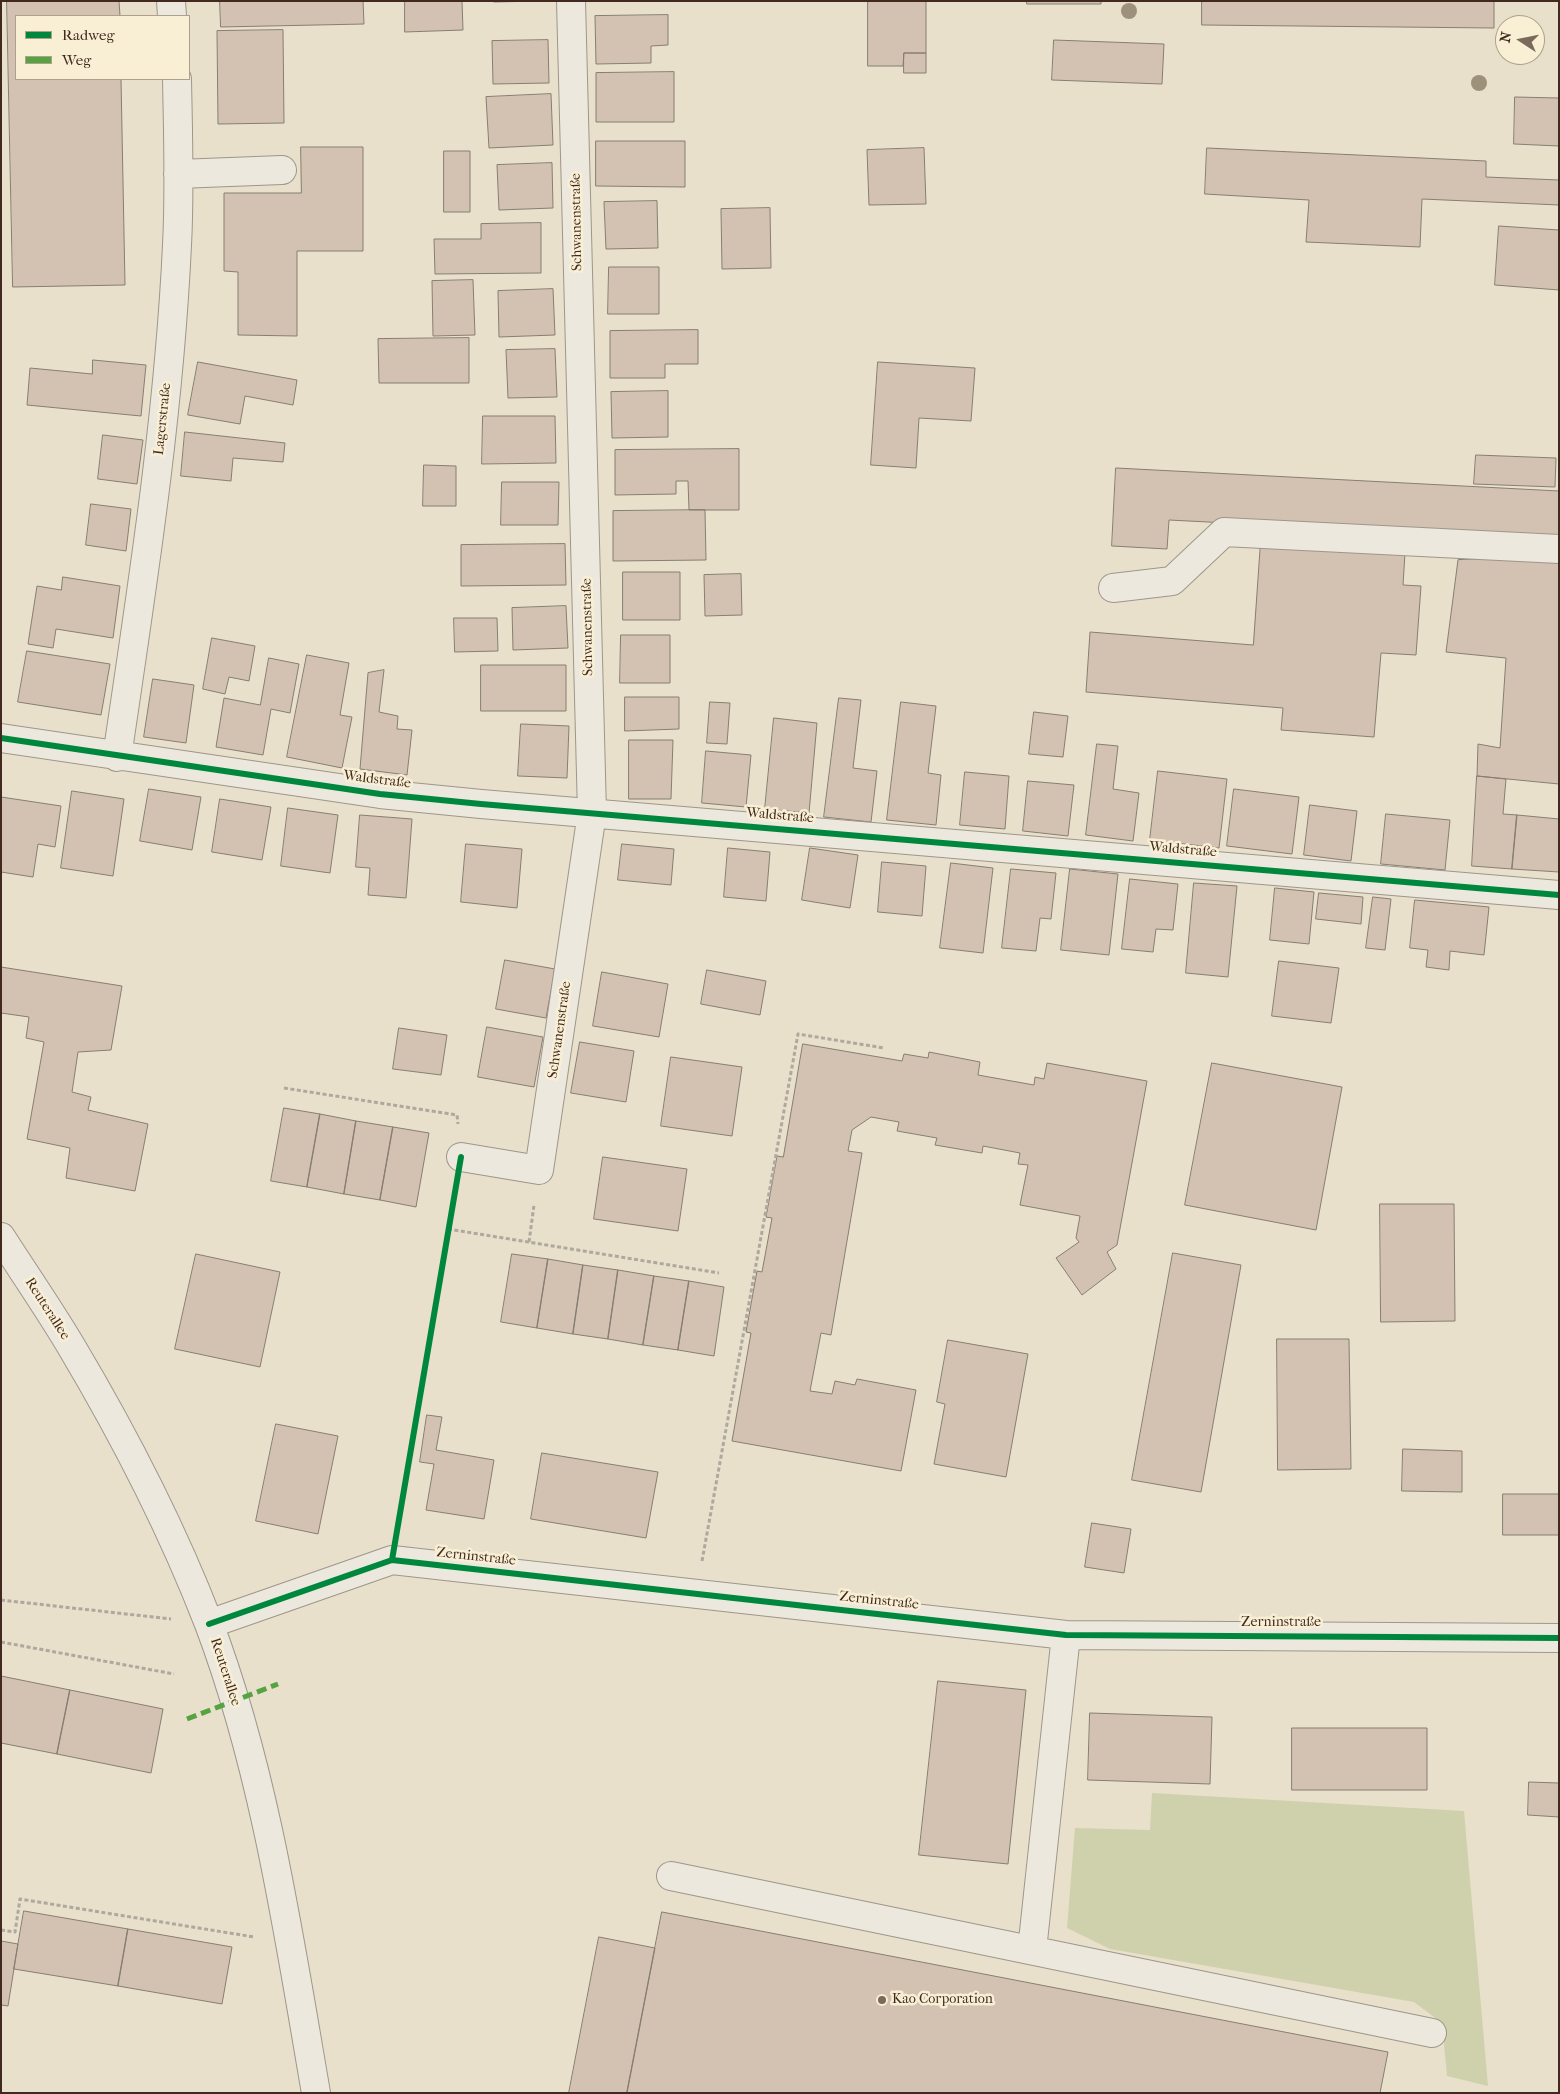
<!DOCTYPE html>
<html>
<head>
<meta charset="utf-8">
<style>
  body { margin:0 }
  #map { position:relative; width:1560px; height:2094px; overflow:hidden; background:#e8e0cb; font-family:"IM FELL French Canon",serif }
  canvas { display:block }
  .frame { position:absolute; inset:0; border:2px solid #41291f; pointer-events:none }
  .legend { position:absolute; left:15px; top:15px; width:175px; height:65px; box-sizing:border-box; background:#f8efd5; border:1px solid #afa08c; margin:0; padding:6px 9px; list-style:none; font-size:15px; color:#41291f }
  .legend li { display:flex; align-items:center; gap:10px; height:25px }
  .legend b { width:25px; border:1px solid #afa08c }
  .north { position:absolute; left:1495px; top:15px; width:50px; height:50px; box-sizing:border-box; background:#f8efd5; border:1px solid #afa08c; border-radius:50%; rotate:281deg; font-size:14px; font-weight:700; line-height:20px; text-align:center; color:#41291f }
  .north::after { content:''; display:block; margin:auto; width:18px; height:22px; background:#7b695b; clip-path:polygon(50% 0,100% 100%,50% 72%,0 100%) }
</style>
</head>
<body>
<div id="map">
<canvas width="1560" height="2094"></canvas>
<div class="frame"></div>
<ul class="legend">
<li><b style="height:6px;background:#00873e"></b>Radweg</li>
<li><b style="height:6px;background:#55a341"></b>Weg</li>
</ul>
<div class="north">N</div>
</div>
<script>
const ctx = document.querySelector('canvas').getContext('2d');
ctx.lineJoin = 'round';
function paint(path, color) {
  ctx.fillStyle = color;
  ctx.fill(path, 'evenodd');
}
function strokePath(path, color, width, dash) {
  ctx.strokeStyle = color;
  ctx.lineWidth = width;
  ctx.lineCap = dash ? 'butt' : 'round';
  ctx.setLineDash(dash || []);
  ctx.stroke(path);
}
function drawText(font, color, halo, rows, align = 'center') {
  ctx.font = font + ' "IM FELL French Canon",serif';
  ctx.lineWidth = 5;
  ctx.setLineDash([]);
  ctx.textBaseline = 'middle';
  ctx.strokeStyle = halo;
  ctx.fillStyle = color;
  for (const [text, x, y, turn = 0] of rows) {
    ctx.save();
    ctx.translate(x, y);
    ctx.rotate((+turn || 0) * Math.PI / 180);
    ctx.textAlign = isNaN(turn) ? turn : align;
    if (halo) ctx.strokeText(text, 0, 0);
    ctx.fillText(text, 0, 0);
    ctx.restore();
  }
}
paint(new Path2D(`
  M1152,1793L1464,1811L1488,2086L1447,2076L1442,2023L1414,2002L1110,1949L1067,1928L1075,1828L1150,1830Z`), '#cfd1ac');
const building = new Path2D(`
  M7,1H119L120,16H16V79H121L125,285L13,287Z
  M220,1H363L364,24L221,27Z
  M405,1H462L463,30L405,32Z
  M494,1H541L494,2Z
  M868,1H926V53H904L903,66H868Z
  M1027,1H1101V4H1027Z
  M1202,1H1494V28L1202,25Z
  M668,15V45L651,46V63L596,64L595,16Z
  M283,30L284,123L218,124L217,31Z
  M548,40L549,83L493,84L492,41Z
  M1054,40L1164,44L1162,84L1052,80Z
  M904,53H926V73H904Z
  M674,72V122H596V73Z
  M551,94L553,145L489,148L486,97Z
  M1515,97L1559,98V146L1514,144Z
  M596,141H685V187L596,186Z
  M301,147H363V251H297V336L238,335V272L224,271V193H301Z
  M924,148L926,204L869,205L867,150Z
  M1207,148L1486,161V177L1559,180V205L1422,199L1420,247L1306,242L1309,200L1205,194Z
  M444,151H470V212H444Z
  M552,163L553,208L499,210L497,165Z
  M657,201L658,248L606,249L604,202Z
  M770,208L771,268L722,269L721,209Z
  M541,223V273L435,274L434,239H481V224Z
  M1499,226L1559,230V290L1495,285Z
  M609,267H659V314H608Z
  M473,280L475,335L433,336L432,281Z
  M553,289L555,335L499,337L498,291Z
  M698,330V364H665V378H610V331Z
  M469,338V383H379L378,339Z
  M555,349L557,397L508,398L506,350Z
  M93,360L146,365L141,416L27,405L30,368L92,374Z
  M198,362L297,380L293,405L245,396L240,424L188,415Z
  M878,362L975,368L971,421L919,418L916,468L871,465Z
  M668,391V437L612,438L611,392Z
  M483,416H555L556,463L482,464Z
  M185,432L285,443L283,462L233,458L231,481L181,476Z
  M103,435L143,440L137,484L98,479Z
  M739,449V510H689L688,481H676V494L615,495V450Z
  M1476,455L1556,458L1555,487L1474,484Z
  M424,465L456,466V506H423Z
  M1116,468L1559,491V540L1169,520L1167,549L1112,546Z
  M502,482H559L558,525H501Z
  M91,504L131,509L126,551L86,545Z
  M705,510L706,560L613,561V511Z
  M1261,541L1405,553L1403,585L1421,586L1416,655L1381,653L1374,737L1281,730L1283,708L1086,692L1090,632L1253,645Z
  M565,544L566,585L461,586V545Z
  M1559,556V784L1477,776L1478,744L1500,748L1506,658L1446,652L1458,560Z
  M623,572H680V620H623Z
  M741,574L742,615L705,616L704,575Z
  M63,577L120,586L113,638L56,629L53,648L28,644L37,586L61,590Z
  M566,606L568,648L513,650L512,608Z
  M454,618H497L498,651L455,652Z
  M621,635H670V683H620Z
  M212,638L255,646L249,681L229,677L225,694L203,689Z
  M27,651L110,664L101,715L18,702Z
  M307,655L349,663L340,715L352,717L342,768L287,757Z
  M269,658L299,664L290,713L271,709L263,755L216,747L224,698L260,705Z
  M481,665H566V711H481Z
  M384,670L379,712L398,716L397,729L412,730L407,775L360,769L368,673Z
  M153,679L194,685L186,743L144,737Z
  M625,697H679V729L625,731Z
  M839,698L861,700L853,768L877,771L871,822L824,817Z
  M710,702L730,703L727,744L707,743Z
  M901,702L936,706L928,773L941,775L936,825L887,820Z
  M1034,712L1068,716L1063,757L1029,754Z
  M774,718L817,723L809,813L765,809Z
  M521,724L569,726L567,778L518,776Z
  M629,740H673L671,799H629Z
  M1097,744L1118,746L1113,789L1139,793L1133,841L1086,835Z
  M706,751L751,755L746,807L702,803Z
  M1158,771L1227,779L1219,848L1150,840Z
  M965,772L1009,776L1005,829L960,825Z
  M1477,776L1506,779L1503,814L1517,815L1512,869L1472,866Z
  M1028,781L1074,785L1068,836L1023,831Z
  M149,789L201,797L192,850L140,841Z
  M1234,789L1299,797L1292,854L1227,846Z
  M72,791L124,799L113,876L61,868Z
  M1,797L61,806L55,847L38,844L33,877L1,872Z
  M220,799L271,807L262,860L212,852Z
  M1310,805L1357,811L1351,861L1304,855Z
  M288,808L338,815L330,873L281,866Z
  M1386,814L1450,820L1445,870L1381,864Z
  M360,815L412,819L406,898L368,895L370,868L356,867Z
  M1517,815L1559,819V872L1512,869Z
  M466,844L522,849L517,908L461,902Z
  M622,844L674,849L671,885L618,880Z
  M728,848L770,852L766,901L724,897Z
  M810,848L858,855L850,908L802,900Z
  M882,862L926,866L922,916L878,912Z
  M951,863L993,868L983,953L940,948Z
  M1011,869L1056,873L1051,919L1040,918L1036,951L1002,948Z
  M1070,869L1118,874L1109,955L1061,950Z
  M1130,879L1178,884L1173,930L1156,929L1153,952L1122,949Z
  M1194,883L1237,886L1228,977L1186,973Z
  M1275,888L1314,892L1309,944L1270,940Z
  M1319,893L1363,897L1361,924L1316,919Z
  M1373,897L1391,899L1385,950L1366,948Z
  M1415,900L1489,907L1484,955L1450,951L1449,970L1426,967L1428,950L1410,948Z
  M505,960L555,969L546,1018L496,1009Z
  M1279,961L1339,968L1331,1023L1272,1016Z
  M1,967L122,986L111,1050L78,1052L72,1092L91,1097L88,1110L148,1124L135,1191L66,1178L70,1148L27,1139L44,1042L26,1038L29,1017L1,1013Z
  M707,970L766,981L760,1015L701,1004Z
  M602,972L668,984L659,1037L593,1026Z
  M487,1027L543,1037L534,1087L478,1077Z
  M399,1028L447,1035L441,1075L393,1069Z
  M580,1042L634,1051L626,1102L571,1093Z
  M803,1044L902,1061L904,1054L928,1058L929,1052L980,1062L978,1075L1034,1085L1035,1077L1044,1079L1047,1063L1147,1081L1117,1245L1107,1252L1116,1269L1082,1295L1056,1258L1079,1242L1076,1238L1080,1216L1020,1205L1028,1165L1018,1164L1020,1153L983,1146L982,1153L935,1145L937,1138L897,1131L899,1122L871,1117L852,1130L848,1151L862,1153L831,1335L821,1333L810,1391L832,1394L835,1381L855,1385L857,1379L916,1390L901,1471L732,1441L751,1333L746,1332L757,1271L762,1272L772,1218L766,1217L777,1156L783,1157Z
  M671,1057L742,1067L732,1136L661,1126Z
  M1212,1063L1342,1087L1316,1230L1185,1205Z
  M284,1108L320,1114L307,1187L271,1181Z
  M320,1114L356,1121L344,1194L307,1187Z
  M356,1121L393,1127L380,1200L344,1194Z
  M393,1127L429,1133L416,1207L380,1200Z
  M603,1157L687,1169L678,1231L594,1219Z
  M1380,1204H1454L1455,1321L1381,1322Z
  M1173,1253L1241,1265L1201,1492L1132,1480Z
  M196,1254L280,1272L260,1367L175,1349Z
  M512,1254L548,1259L537,1328L501,1322Z
  M548,1259L583,1265L573,1334L537,1328Z
  M583,1265L618,1270L608,1339L573,1334Z
  M618,1270L654,1276L643,1345L608,1339Z
  M654,1276L689,1281L678,1350L643,1345Z
  M689,1281L724,1287L714,1356L678,1350Z
  M1277,1339H1349L1351,1469L1278,1470Z
  M948,1340L1028,1354L1006,1477L934,1464L945,1404L937,1402Z
  M427,1415L442,1417L436,1450L494,1460L484,1519L426,1510L434,1464L420,1462Z
  M276,1424L338,1436L318,1534L256,1521Z
  M1403,1449L1462,1451V1492L1402,1491Z
  M542,1453L658,1472L646,1538L531,1519Z
  M1503,1494H1559V1535H1503Z
  M1092,1523L1131,1529L1124,1573L1085,1567Z
  M1,1676L70,1690L57,1754L1,1743Z
  M938,1681L1026,1690L1008,1864L919,1855Z
  M70,1690L163,1709L151,1773L57,1754Z
  M1090,1713L1212,1717L1210,1784L1088,1780Z
  M1292,1728H1427V1790H1292Z
  M1529,1782L1559,1783V1817L1528,1815Z
  M24,1911L128,1929L118,1986L14,1969Z
  M662,1912L1388,2052L1380,2093H627Z
  M128,1929L232,1947L222,2004L118,1986Z
  M599,1937L655,1948L627,2093H569Z
  M1,1941L18,1944L8,2006L1,2005Z`);
paint(building, '#d3c2b2');
strokePath(building, '#867e72', 1);
const minor = new Path2D(`
  M171,1L172,16
  M178,174L282,170
  M1113,588L1172,581L1224,532L1559,549
  M1,738L380,794L481,804L1559,895
  M117,757C142,587 169,417 177,245C180,190 178,134 177,79
  M461,1157L539,1170L592,813L571,1
  M1,1237C24,1273 49,1309 71,1346C124,1435 172,1528 209,1624C265,1772 289,1937 316,2093
  M209,1624L392,1560L1066,1635L1559,1638
  M671,1876L1432,2033
  M1032,1950L1066,1635`);
strokePath(minor, '#9e968a', 30);
strokePath(new Path2D(`
  M284,1088L457,1115L458,1124
  M448,1229L719,1273
  M529,1242L534,1205
  M702,1561L798,1034L884,1048
  M1,1600L171,1619
  M1,1642L174,1674
  M1,1930L15,1932L20,1899L254,1937`), '#aea89f', 3, [4, 2.5]);
strokePath(minor, '#ece8dd', 28);
strokePath(new Path2D(`
  M187,1719L278,1684`), '#55a341', 5, [10, 5]);
strokePath(new Path2D(`
  M1,738L380,794L481,804L1559,895
  M392,1560L461,1157
  M209,1624L392,1560L1066,1635L1559,1638`), '#00873e', 6);
ctx.fillStyle = '#9d917c';
for (const [x, y] of [
  [1129,11],
  [1479,83]
]) {
  ctx.beginPath();
  ctx.arc(x, y, 8, 0, 2 * Math.PI);
  ctx.fill();
}
for (const [x, y, r, color] of [
  [882,2000,5,"#7b695b"]
]) {
  const dot = new Path2D();
  dot.arc(x, y, r, 0, 2 * Math.PI);
  ctx.fillStyle = color;
  ctx.fill(dot);
  strokePath(dot, '#f8efd5', 2);
}
drawText('14px', '#41291f', '#f8efd5', [
  ["Schwanenstraße",577,222,-91],
  ["Lagerstraße",163,419,-84],
  ["Schwanenstraße",588,627,-91],
  ["Waldstraße",377,780,7],
  ["Waldstraße",780,816,5],
  ["Waldstraße",1183,850,5],
  ["Schwanenstraße",560,1030,-82],
  ["Reuterallee",47,1309,57],
  ["Zerninstraße",476,1557,6],
  ["Zerninstraße",879,1601,6],
  ["Zerninstraße",1281,1623],
  ["Reuterallee",225,1672,72]
]);
drawText('14px', '#41291f', '#f8efd5', [
  ["Kao Corporation",892,2000]
], 'left');
</script>
</body>
</html>
